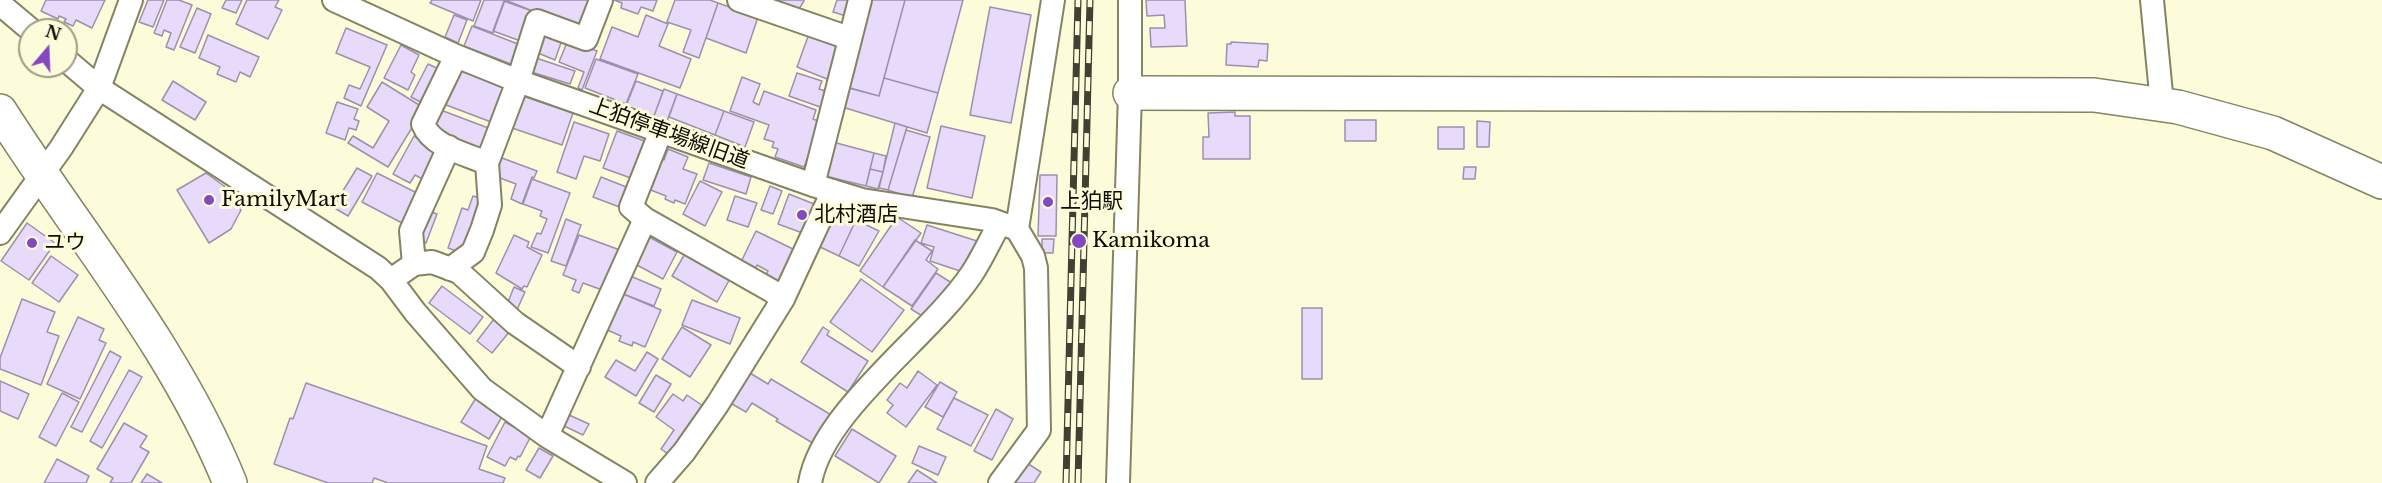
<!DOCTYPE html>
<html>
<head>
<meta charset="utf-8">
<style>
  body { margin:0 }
  #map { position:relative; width:2382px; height:483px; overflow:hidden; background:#fdfcda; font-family:"Libre Baskerville",serif }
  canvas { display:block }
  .north { position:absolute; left:18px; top:18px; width:60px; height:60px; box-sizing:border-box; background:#fdfcda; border:2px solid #9d9c84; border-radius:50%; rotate:19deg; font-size:16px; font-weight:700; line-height:24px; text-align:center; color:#0d0d03 }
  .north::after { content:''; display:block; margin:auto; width:21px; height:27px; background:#8549bf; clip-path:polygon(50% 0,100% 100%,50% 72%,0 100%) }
</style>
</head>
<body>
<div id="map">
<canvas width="2382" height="483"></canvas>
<div class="north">N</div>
</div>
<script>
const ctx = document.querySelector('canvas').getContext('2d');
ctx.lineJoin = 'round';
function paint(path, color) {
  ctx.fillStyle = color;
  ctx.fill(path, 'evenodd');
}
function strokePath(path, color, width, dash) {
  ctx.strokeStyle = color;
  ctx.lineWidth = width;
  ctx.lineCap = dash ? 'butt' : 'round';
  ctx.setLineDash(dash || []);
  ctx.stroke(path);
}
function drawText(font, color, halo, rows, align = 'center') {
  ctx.font = font + ' "Libre Baskerville","Noto Sans JP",serif';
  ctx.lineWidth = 6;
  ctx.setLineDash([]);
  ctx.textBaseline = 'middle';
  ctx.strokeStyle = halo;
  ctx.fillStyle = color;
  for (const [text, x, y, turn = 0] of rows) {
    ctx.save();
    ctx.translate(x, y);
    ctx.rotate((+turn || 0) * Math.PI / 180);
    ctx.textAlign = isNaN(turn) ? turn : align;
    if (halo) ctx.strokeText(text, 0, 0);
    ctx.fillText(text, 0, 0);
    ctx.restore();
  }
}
const building = new Path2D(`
  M46,0H105L92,28L76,20L73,26L64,22L66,19L59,16L58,19L41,11Z
  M148,0H164L153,27L139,22Z
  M167,0H179L192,5L174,50L166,47L171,33L164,30L162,36L154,33Z
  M226,0H242L236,13L222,8Z
  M247,0H279L275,7L282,10L268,39L236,24Z
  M432,0H481L473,21L430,3Z
  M484,0H505L493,33L474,26Z
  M505,0H594L583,31Z
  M614,0H657L653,11L641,7L638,14L621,8L622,3Z
  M675,0H710L718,3L699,58L683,52L691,30L667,22Z
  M778,0H804V1L797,12Z
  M837,0H851L846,16L833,12Z
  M866,0H905L879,96L843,86Z
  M905,0H963L938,93L884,78Z
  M1146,0H1185L1187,46L1151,47L1150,28H1165L1164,15L1147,16Z
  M504,1L532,11L525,31L526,43L493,31Z
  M718,3L758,17L746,53L706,38Z
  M990,7L1031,15L1011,123L970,115Z
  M197,8L211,14L195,53L180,47Z
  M454,15L467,20L458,43L445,37Z
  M646,15L668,24L659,46L691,59L680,88L600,59L612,27L638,37Z
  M472,26L523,46L516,66L464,46Z
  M346,28L387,45L361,106L344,98L349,85L360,89L370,67L336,53Z
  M541,29L563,37L555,60L533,51Z
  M810,31L841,42L827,79L797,67Z
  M208,35L259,57L250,77L240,72L236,82L217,74L220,67L199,58Z
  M568,40L597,51L582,90L578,88L584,72L559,62Z
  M1231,42L1268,44L1267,61L1259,60L1258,67L1226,65L1227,44H1231Z
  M401,45L419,55L411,72L415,75L408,90L384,78Z
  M533,57L575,71L570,84L528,71Z
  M596,59L638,74L626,104L585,88Z
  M428,64L443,71L426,105L411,97Z
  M454,68L513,90L499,125L441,103Z
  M797,73L822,81L819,89L829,92L823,108L789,96Z
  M742,77L760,84L753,102L759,105L764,91L816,110L813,119L821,122L804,167L775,157L778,149L772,147L774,142L764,139L769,125L730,111Z
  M884,78L938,93L927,133L839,106L845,87L879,96Z
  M173,81L206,102L195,120L162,100Z
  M636,81L663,91L654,116L626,106Z
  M382,82L424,108L388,167L348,143L353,136L373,148L389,121L367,107Z
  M664,89L677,94L667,121L654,116Z
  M517,94L573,113L562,145L506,126Z
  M677,94L724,111L715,135L669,117Z
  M337,102L358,109L354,119L359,121L356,130L349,128L345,140L326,133Z
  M438,109L491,129L483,150L430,130Z
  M724,111L754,122L745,147L715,135Z
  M1235,112V116H1250V159H1203V137H1209L1208,113Z
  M1345,120H1376V141H1345Z
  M1477,121L1490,122L1489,147H1477Z
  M574,122L609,134L600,161L584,156L576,179L557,172Z
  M895,123L907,127L888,190L879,188Z
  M941,126L985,136L972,198L927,188Z
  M1438,127H1464V149H1438Z
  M906,130L930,137L912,198L888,190Z
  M617,131L653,144L639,181L603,168Z
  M414,136L442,151L426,181L415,175L410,183L393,174Z
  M829,141L874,153L866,186L821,175Z
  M668,149L688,157L683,169L697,174L685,204L675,200L674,203L665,199L666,196L643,187L656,156L664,160Z
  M874,153L886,156L883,172L870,169Z
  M502,158L537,171L534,178L532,177L522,204L511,199L516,184L495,176Z
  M709,163L751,177L746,194L703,180Z
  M1464,167H1476L1475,179H1463Z
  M357,168L372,176L348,216L333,207Z
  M870,169L883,172L878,189L866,186Z
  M206,173L224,186L241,210L231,229L209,243L177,190Z
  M377,173L417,193L402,223L362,202Z
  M1040,175H1057L1056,236H1038Z
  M601,177L629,188L622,208L593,197Z
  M532,179L570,193L548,253L531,247L537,233L541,234L547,219L540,216L542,211L523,204Z
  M700,181L722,192L705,226L683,214Z
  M770,186L782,191L773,214L761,210Z
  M789,194L819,206L808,235L778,224Z
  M473,196L484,199L465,254L448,248L462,208L468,210Z
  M735,196L757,203L748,227L727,220Z
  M835,210L856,220L839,256L818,246Z
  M429,211L437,214L426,243L418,240Z
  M897,217L921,233L883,287L860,271Z
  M566,219L581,225L566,266L551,261Z
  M856,220L879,231L859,266L839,256Z
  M27,223L55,243L29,280L1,261Z
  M927,225L977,241L966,273L930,261L934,247L921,243Z
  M756,231L797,251L779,289L763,281L768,271L757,265L753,273L739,266Z
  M514,235L529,242L527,247L542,255L527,287L524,286L522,289L496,273Z
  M579,235L620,250L605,291L583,283L579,293L572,290L576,280L563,275Z
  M649,237L677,252L663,279L635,264Z
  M1042,239H1054L1053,253H1042Z
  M915,240L932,251L926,260L938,269L912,306L883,287Z
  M686,252L731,277L717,302L672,276Z
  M51,256L78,275L59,302L32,283Z
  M936,273L955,285L927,319L911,309Z
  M628,275L661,289L654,306L621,293Z
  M861,279L904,310L872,352L830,322Z
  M442,286L483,317L470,334L429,303Z
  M514,287L525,292L516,312L506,307Z
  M621,293L661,310L645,347L633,342L632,346L619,341L621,336L605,329Z
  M22,299L55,312L47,332L59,336L41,385L0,369V358Z
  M692,300L740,318L730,344L682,325Z
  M1302,308H1322V379H1302Z
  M78,317L104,329L99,340L106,343L80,399L47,384Z
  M494,319L510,331L492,353L477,341Z
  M682,327L711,345L690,377L662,359Z
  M823,327L829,331L827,335L868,361L848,392L801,362Z
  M110,351L121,357L82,432L71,427Z
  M647,352L658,359L636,396L605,377L616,360L635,371Z
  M129,370L142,377L102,448L90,441Z
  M745,370L768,384L771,379L833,416L816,445L776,421L778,419L752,403L746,412L727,401Z
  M918,371L937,385L906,427L887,413L893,405L887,400L900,383L907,388Z
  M656,375L671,384L654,412L639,403Z
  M0,381L29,394L18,419L0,411Z
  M940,382L957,392L943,417L925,407Z
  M306,383L487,446L479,469L505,478L503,483H388L374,478L372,483H328L274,464L290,418L293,419Z
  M62,393L79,402L56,446L39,437Z
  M673,394L683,401L687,395L706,408L671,456L661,449L674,430L656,417Z
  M476,398L503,415L489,439L461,422Z
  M954,398L988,415L971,446L937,429Z
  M996,409L1013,419L992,460L974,451Z
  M567,414L589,424L583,435L562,425Z
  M505,422L531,436L520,457L518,456L516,460L510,457L505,466L487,457Z
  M124,423L147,436L140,447L149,452L131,483H110L113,478L97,469Z
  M852,429L896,456L879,483L835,456Z
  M919,446L946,457L938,475L912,463Z
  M539,448L553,456L540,478L526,470Z
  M57,459L89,476L86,483H44Z
  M1027,463L1041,472L1034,483H1015Z
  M917,470L937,483H908Z
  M147,474L162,483H141Z`);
paint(building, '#e8dafa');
strokePath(building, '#9c90ad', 1.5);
const street = new Path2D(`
  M334,0L456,56L518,81L813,185L862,200L992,220L1017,229
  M739,0L849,38
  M2152,0L2162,104
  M0,4L31,30
  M66,60L99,88L378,268L391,280L415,312L482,389L547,436L625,483
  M487,163L518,81L537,21L586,39L601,0
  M813,185L860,0
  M645,219L772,291L783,299
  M0,233L61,148L99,88L131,0
  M414,264L411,231L449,147
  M450,269L473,252L482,230L490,205L487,163C466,154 432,147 423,124L456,56
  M391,280L414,264L432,262L459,272L515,323L579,367
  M547,436L645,219L631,207L661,131
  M657,483L684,452L717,405L783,299L833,191
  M810,483C822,411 929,337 971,275C982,259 990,240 1000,223
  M1000,483L1039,430L1036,268L1033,256L1017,229L1053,0
  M1118,483L1130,93V0`);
const secondary = new Path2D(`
  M1130,93L2094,95L2178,107L2273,133L2382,182`);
const highway = new Path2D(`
  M0,111C78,234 175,347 230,483`);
strokePath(street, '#848364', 26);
strokePath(secondary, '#848364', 36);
strokePath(highway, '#848364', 36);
strokePath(street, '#fff', 22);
strokePath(secondary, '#fff', 33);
strokePath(highway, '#fff', 33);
const rail = new Path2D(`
  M1066,483L1078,0
  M1078,483L1090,0`);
strokePath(rail, '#414132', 7);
strokePath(rail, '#fdfcda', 4.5, [14]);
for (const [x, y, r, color] of [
  [209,200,6,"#8549bf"],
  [1048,202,6,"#8549bf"],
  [802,215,6,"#8549bf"],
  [1079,241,8,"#8549bf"],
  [32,243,6,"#8549bf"]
]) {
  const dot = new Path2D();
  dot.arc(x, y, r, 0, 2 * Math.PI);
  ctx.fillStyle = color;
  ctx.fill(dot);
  strokePath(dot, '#fdfcda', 2);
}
drawText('21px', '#0d0d03', '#fdfcda', [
  ["上狛停車場線旧道",669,134,20]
]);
drawText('21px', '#0d0d03', '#fdfcda', [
  ["FamilyMart",221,200],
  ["上狛駅",1060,202],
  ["北村酒店",814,215],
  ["Kamikoma",1092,241],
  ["ユウ",44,243]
], 'left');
</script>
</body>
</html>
